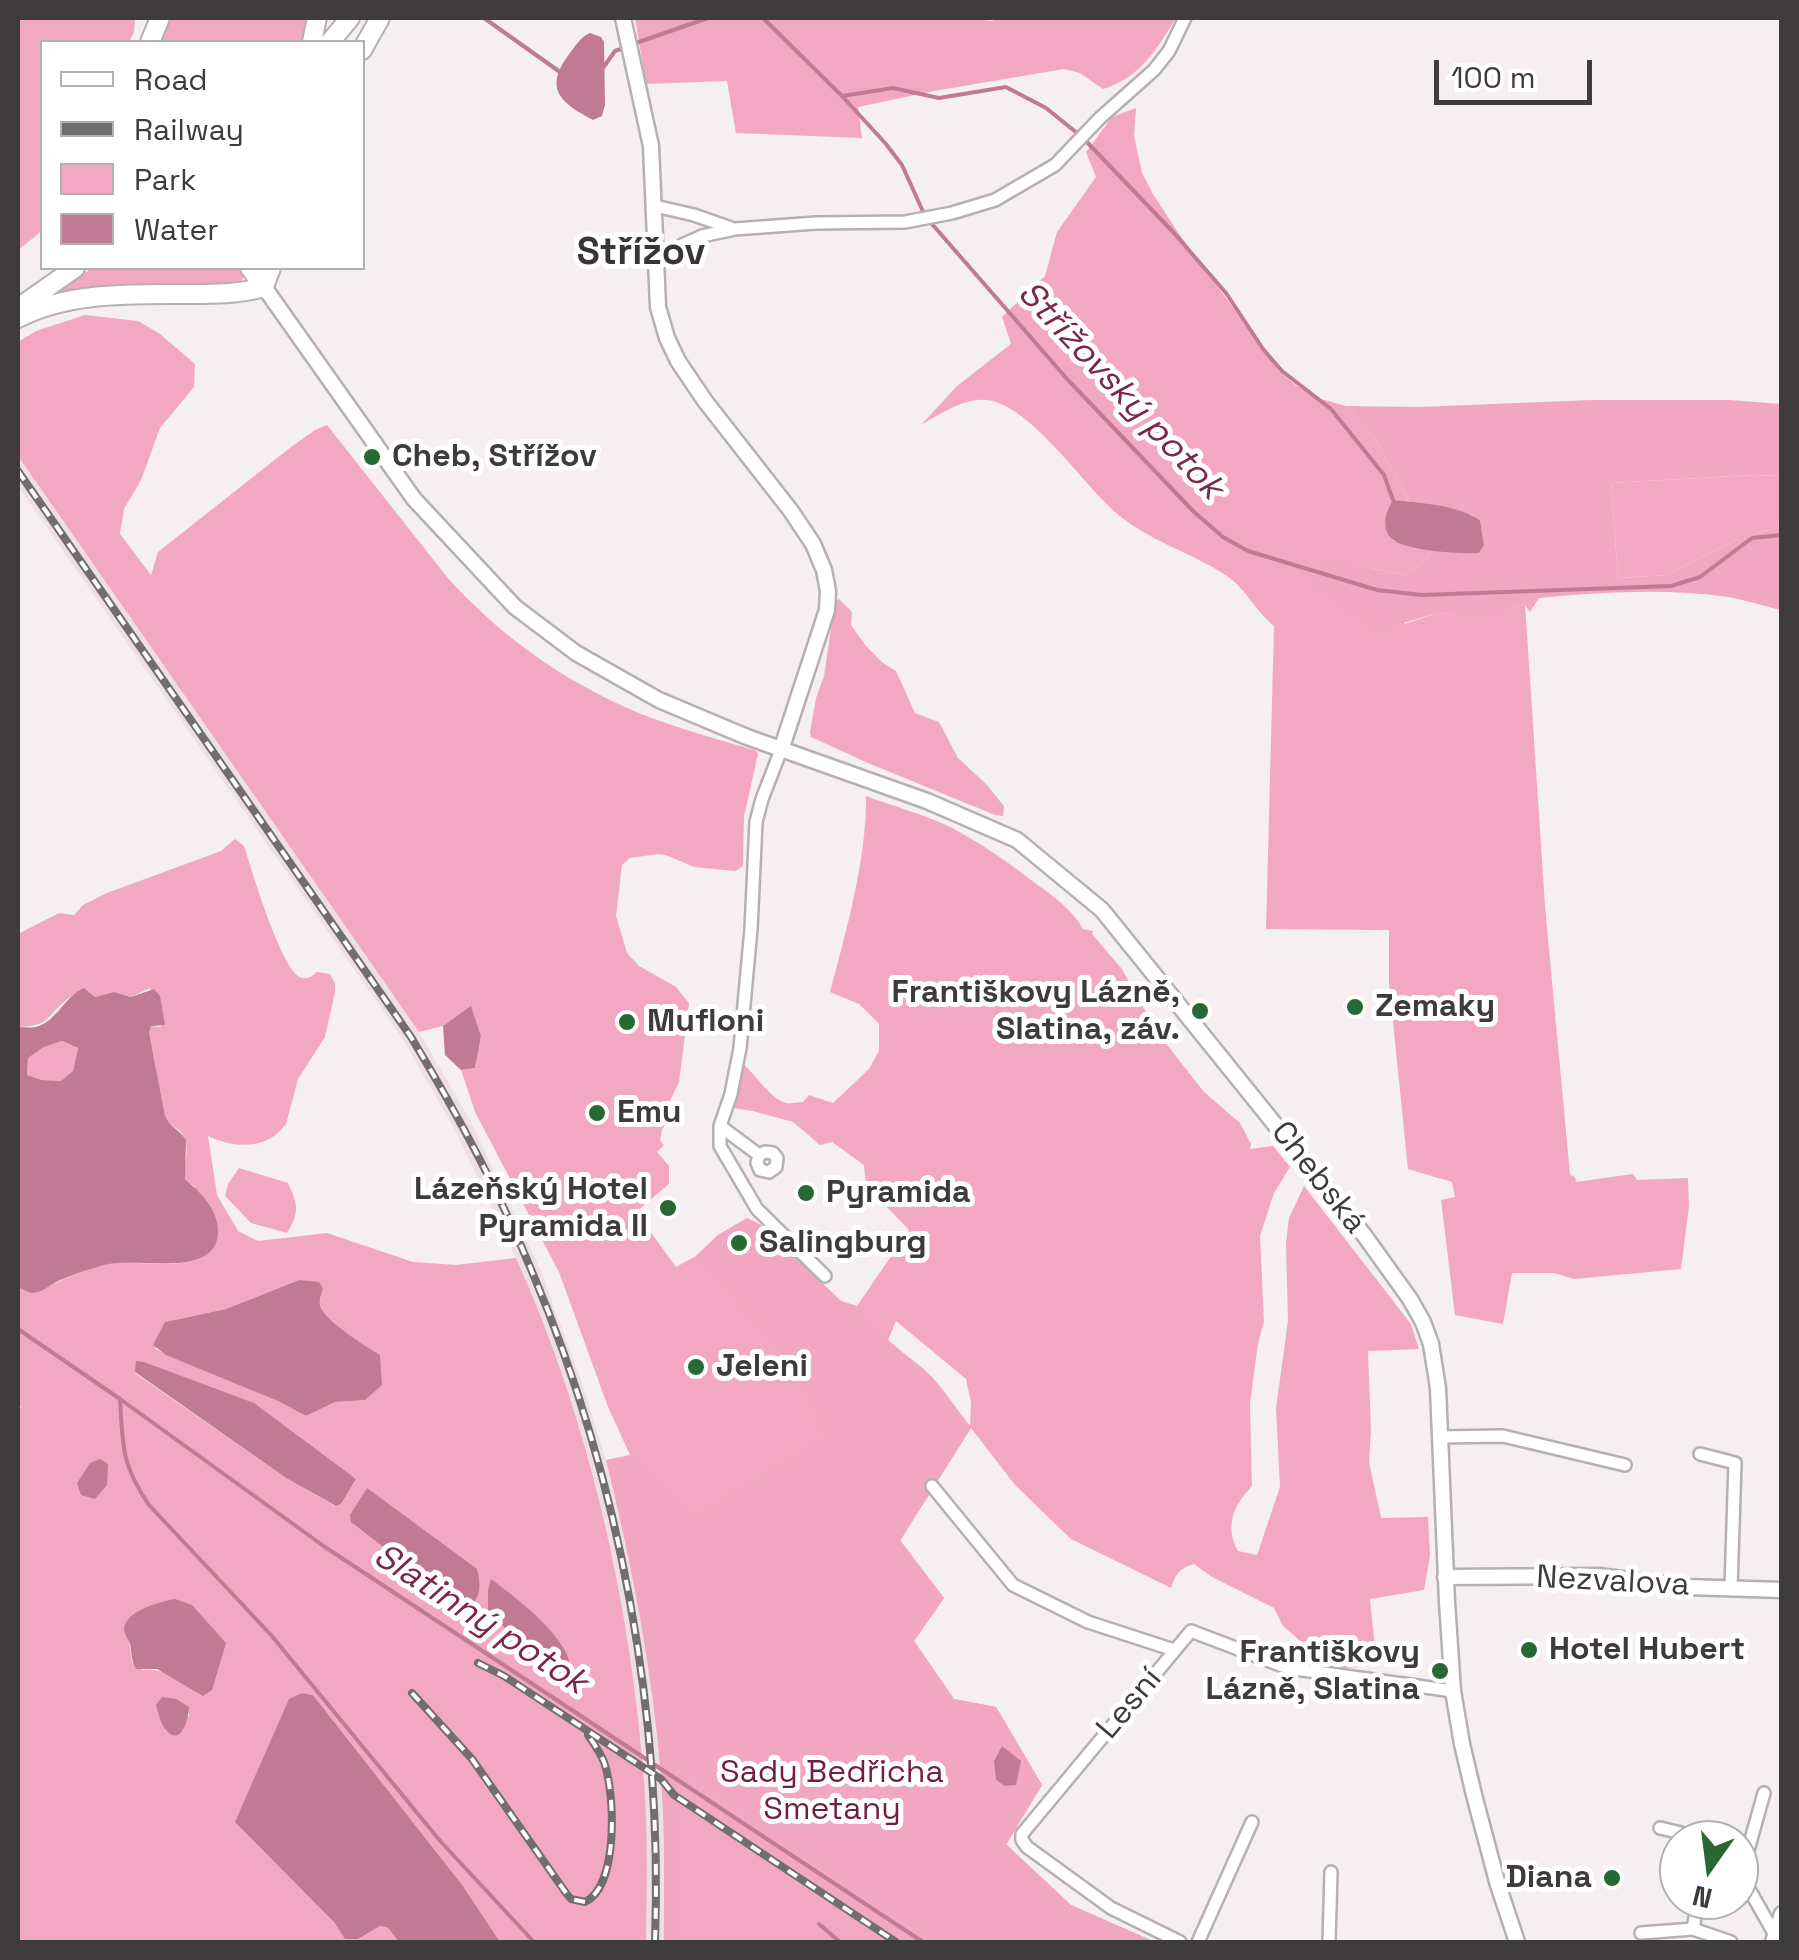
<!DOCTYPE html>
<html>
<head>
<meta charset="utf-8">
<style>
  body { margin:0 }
  #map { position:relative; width:1799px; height:1960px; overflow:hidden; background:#f5eff1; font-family:"Space Grotesk",sans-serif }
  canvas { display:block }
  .frame { position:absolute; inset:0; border:20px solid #3e3b3c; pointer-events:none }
  .legend { position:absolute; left:40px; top:40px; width:325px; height:230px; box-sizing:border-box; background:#fff; border:2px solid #b2b1b1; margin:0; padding:12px 18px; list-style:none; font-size:30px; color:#3e3b3c }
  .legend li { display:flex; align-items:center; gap:20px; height:50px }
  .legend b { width:50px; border:2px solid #b2b1b1 }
  .north { position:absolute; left:1659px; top:1820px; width:100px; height:100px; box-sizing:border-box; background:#fff; border:2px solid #b2b1b1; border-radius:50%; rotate:194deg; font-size:28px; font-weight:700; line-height:40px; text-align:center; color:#3e3b3c }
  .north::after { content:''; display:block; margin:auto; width:35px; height:45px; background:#286832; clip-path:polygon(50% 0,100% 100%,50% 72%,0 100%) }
  .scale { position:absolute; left:1434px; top:60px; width:158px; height:45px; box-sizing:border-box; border:5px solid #3e3b3c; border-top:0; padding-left:12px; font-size:30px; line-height:35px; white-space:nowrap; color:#3e3b3c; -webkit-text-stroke:8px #fff; paint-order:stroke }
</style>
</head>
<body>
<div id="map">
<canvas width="1799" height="1960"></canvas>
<div class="frame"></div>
<ul class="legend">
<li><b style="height:12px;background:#fff"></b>Road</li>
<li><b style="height:12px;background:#726e6f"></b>Railway</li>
<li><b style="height:28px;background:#f2a8c2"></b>Park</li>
<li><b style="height:28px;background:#c07a94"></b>Water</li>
</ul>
<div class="north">N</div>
<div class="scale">100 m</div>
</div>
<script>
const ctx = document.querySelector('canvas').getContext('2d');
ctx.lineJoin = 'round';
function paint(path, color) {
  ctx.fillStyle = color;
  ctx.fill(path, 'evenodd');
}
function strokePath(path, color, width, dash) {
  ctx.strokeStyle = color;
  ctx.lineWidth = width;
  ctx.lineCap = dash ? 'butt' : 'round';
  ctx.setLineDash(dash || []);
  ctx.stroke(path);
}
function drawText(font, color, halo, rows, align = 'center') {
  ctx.font = font + ' "Space Grotesk",sans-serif';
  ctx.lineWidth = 10;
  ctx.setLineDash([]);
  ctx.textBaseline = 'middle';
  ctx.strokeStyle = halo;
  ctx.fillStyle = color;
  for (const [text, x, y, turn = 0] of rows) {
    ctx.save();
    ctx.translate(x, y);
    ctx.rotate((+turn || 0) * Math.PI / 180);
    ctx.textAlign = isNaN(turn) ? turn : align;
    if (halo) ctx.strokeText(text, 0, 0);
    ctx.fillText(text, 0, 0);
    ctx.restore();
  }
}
paint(new Path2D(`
  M18,456L419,1032L472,1124L541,1271L583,1386L606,1460L634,1581L651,1681L661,1781L665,1872L664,1942H646L647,1872L644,1782L633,1683L617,1584L589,1465L567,1391L525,1278L456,1132L404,1041L18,486Z`), '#eedfe4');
paint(new Path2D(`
  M18,18H135L134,32L129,42H42V231L18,250Z
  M170,18H309L303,42H159Z
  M635,18H970L993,21V18H1176C1157,49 1140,78 1103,89L1080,73L1064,69L934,91L858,107L862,138L736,133L727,81L646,84Z
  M1136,108L1134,135L1142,173L1153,194L1177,231L1280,372L1297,386L1318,398L1346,406L1375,438L1410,502L1393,500C1382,513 1387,526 1393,541L1432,550L1427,559L1404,575L1362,566L1405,624L1434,614L1498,611L1525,604L1545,906L1570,1175L1575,1177L1576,1182L1633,1174L1637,1180L1688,1178L1689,1206L1681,1269L1574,1279L1554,1273H1512L1503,1324L1455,1315L1441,1200L1455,1197L1452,1182L1408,1169L1389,983V930L1266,929L1274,626C1256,612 1246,589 1227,576C1191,552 1148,541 1115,512C1081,481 1040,420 999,403C971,392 944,412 921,425L957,386L1011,344L1002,317L1045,276L1057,232L1096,177L1086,152L1112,117Z
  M92,268H240C247,278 242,284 231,287L146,285L55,294Z
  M85,315L138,321L160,334L195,364L194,387L160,428L141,480L124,509L120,534L151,575L158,552L291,447L315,430L327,425L447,577C496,632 558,677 625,707C667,726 712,737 756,751L758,754L744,816L743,866L736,871L694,867L666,855L658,854L630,858L622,865L616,916L627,953L639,966L676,987L689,1003L679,1082L667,1107L673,1111L662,1130L660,1140L664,1145L657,1152L669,1166V1184L636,1212L676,1267L696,1256L718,1235L747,1218L761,1225L841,1301L857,1306L909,1230L866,1185L864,1165L832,1142L820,1145L793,1122L753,1111L733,1108L742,1063C755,1073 768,1097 786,1103C791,1104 797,1102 803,1102L809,1095L833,1103L869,1069L879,1051V1024L859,1004L830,992C846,932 867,858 866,796C895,807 927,815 954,829C984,845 1012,865 1039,886C1055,897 1074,912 1083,929L1093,931L1092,934L1122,969L1157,1032L1204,1092L1240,1123L1251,1144L1250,1149L1273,1146L1290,1167L1274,1193L1260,1236L1264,1322L1258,1343L1250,1404L1252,1486C1234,1504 1224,1527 1238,1551L1257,1555L1280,1487L1276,1408L1288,1321L1286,1243L1289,1218L1304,1186L1411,1324L1419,1349L1368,1351L1371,1431L1369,1462L1381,1518L1428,1517L1430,1555L1424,1590L1370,1599L1377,1666L1343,1668L1320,1658L1283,1626L1274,1608L1212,1577L1194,1564C1180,1568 1175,1574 1171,1588L1071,1539L1015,1485L971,1428L900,1540L944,1598L914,1641L954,1699L996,1707L1042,1785L1006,1844L1071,1905L1155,1942H680V1796L661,1633L630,1455L608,1407L559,1272L475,1112L461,1070L475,1068L481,1036L471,1007L443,1026L419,1032L18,456V342L36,331ZM896,1321L966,1379L971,1403L970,1426L932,1377L888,1340Z
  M1753,475L1781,476V526L1734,541L1667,575L1618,578L1611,483Z
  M839,599L852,612L851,625L866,646L883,663L896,671L915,713L939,722L958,758L986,784L1004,806L1003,816L995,815L868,763L811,737L810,733L816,698L824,676L835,602Z
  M235,839L244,846C251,867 282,974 302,978C309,979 312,976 317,972L330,974L335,983V992L325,1037L298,1079L286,1124C266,1151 234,1148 208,1136L217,1195L238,1231L258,1241L327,1233L413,1262L456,1265L516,1258C589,1419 631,1606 644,1782C648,1836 647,1889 646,1942H500L463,1886L313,1695L302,1693L334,1922L345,1938L358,1939L380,1926L388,1928L399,1942H18V1415L21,1407L18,1405V1287C39,1297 55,1281 76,1274C88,1270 102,1264 114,1263C145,1260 201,1276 216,1240L194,1186L185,1179C183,1166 191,1148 183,1135C178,1127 170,1126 165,1117L149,1032L150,1026L161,1027L150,988L131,997L114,992L95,997L88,991C81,994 71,995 66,1000C44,1019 49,1026 18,1027V934L59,913L74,915L83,905L107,893L221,851ZM299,1280L319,1283L323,1288C322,1290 319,1303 320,1305C323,1320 366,1347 379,1355L365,1400L335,1402L306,1416L278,1401L155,1349L165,1322L226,1309ZM144,1362L182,1378L356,1479L341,1504L335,1506L286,1478L135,1373ZM351,1522L471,1605L442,1593ZM125,1634L203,1696C184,1684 166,1667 143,1670L132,1662L129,1642ZM157,1705L189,1707V1716L166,1731Z
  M62,1041L78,1048L73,1071L61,1081L42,1080L27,1075L28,1058L44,1047Z
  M239,1168L288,1183C298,1205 300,1212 287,1233L251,1223L225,1196L228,1184Z`), '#f2a8c2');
paint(new Path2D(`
  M1592,400H1730L1781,404V476L1753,475L1611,483L1618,578L1667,575L1734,541L1781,526V610C1764,606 1746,600 1728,597C1666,588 1602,592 1539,598L1530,612L1524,604L1498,612L1434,614L1376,631L1316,587L1314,565L1362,566L1404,575L1427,559L1432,550L1479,553L1484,545L1480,520L1472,515L1410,502L1375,438L1346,406L1418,407Z
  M747,1218L761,1225L841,1301L857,1307C873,1338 908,1352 932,1377C946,1392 958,1411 971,1428L900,1541L944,1598L914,1641L954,1699L996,1707L1042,1785L1006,1845L1071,1905L1155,1942H935L874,1904L776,1834L678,1768L680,1796V1942H664C664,1888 665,1834 661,1780C653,1672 632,1566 606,1460L630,1455L693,1517L824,1437L802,1377L696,1256L718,1235Z`), '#f1a7c1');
paint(new Path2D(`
  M590,33L601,37L604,42L605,105L602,116L593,120C564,104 543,91 567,57C574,48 579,38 590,33Z
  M1393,500C1421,503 1457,505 1480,520L1484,545L1479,553C1462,554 1402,551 1391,538C1381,528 1386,509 1393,500Z
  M84,988L95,997L114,992L131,997L154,989L160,996L165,1025L151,1026L149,1032L165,1116C170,1127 180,1130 186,1140L185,1179C200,1192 217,1208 218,1230C219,1281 135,1256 104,1265C90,1269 74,1274 60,1280C51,1284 42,1293 32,1293C28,1292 21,1289 18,1287V1027C24,1027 30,1028 36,1027C56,1022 65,996 84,988ZM62,1041L78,1048L73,1071L61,1081L42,1080L27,1075L28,1058L44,1047Z
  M471,1006L481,1036L475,1068L461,1070L445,1055L443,1026Z
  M299,1280L319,1282L323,1288C322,1293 319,1299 320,1305C323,1320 367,1347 380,1355L382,1385L365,1400L335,1402L306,1416L278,1401L166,1355L153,1345L165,1322L226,1309Z
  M136,1361L144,1362L254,1403L356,1479L341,1504L336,1506L286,1478L135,1372Z
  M100,1459L108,1464L107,1485L95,1499L81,1495L77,1483L90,1463Z
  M367,1488L477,1569C480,1582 482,1596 471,1605L442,1593L351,1522L350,1515Z
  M491,1579C516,1598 572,1639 571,1672L558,1667L488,1615V1591Z
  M175,1599L192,1605L226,1643L212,1690L203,1696L157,1669H136C131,1660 132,1654 130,1644C129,1641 123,1632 124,1628C127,1610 160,1602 175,1599Z
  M302,1693L313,1695L463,1886L500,1942H399L388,1928L380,1926L358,1939H345L334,1922L235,1822L289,1699Z
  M162,1697L176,1699L189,1707C189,1718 181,1748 166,1730C161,1725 158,1712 156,1705Z
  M1002,1746L1021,1761L1016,1785L1005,1786L996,1780L994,1761Z`), '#c07a94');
strokePath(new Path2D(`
  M484,18L560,72
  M763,18L842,96L886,144L902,165L925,216L1068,380L1194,512L1223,537L1248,551L1377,590L1422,595L1671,586L1700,577L1752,538L1782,535
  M633,44L708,18
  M603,68L615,51L624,48
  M842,96L893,88L939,98L1006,87L1046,108L1082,137L1174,233L1226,293L1263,349L1282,371L1331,409L1384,475L1393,500
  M18,1329L120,1399L325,1547L923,1942
  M120,1399C123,1447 121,1464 149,1505L271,1635L441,1842L534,1942
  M819,1924L840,1942`), '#c07a94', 4);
const minor = new Path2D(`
  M655,206L694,215L731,228
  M657,265L682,245L702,236L735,229L816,223L905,222L952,213L995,200L1055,165L1100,118L1154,70L1169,51L1185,18
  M781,750L762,799L756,822L751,929L740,1048L731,1094L720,1126V1146L757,1209L825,1276
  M720,1126L759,1155L757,1163L760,1170L769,1172L776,1167L777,1158L773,1153L765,1152L759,1155
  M1440,1437L1503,1436L1625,1465
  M1700,1454L1735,1463L1731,1588
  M932,1486L1013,1585L1088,1622L1174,1650
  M1764,1793L1741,1875L1775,1935
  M1660,1828L1681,1833L1686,1840
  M1694,1900L1697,1905L1693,1929L1731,1942
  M1641,1933L1693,1929
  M1180,1942L1111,1908L1027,1847L1022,1840V1834L1191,1631L1288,1668L1453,1691
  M1198,1942L1252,1822
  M1329,1942L1331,1872`);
const tertiary = new Path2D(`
  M623,18L651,146L658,307L667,338L678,361L705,401L791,511L813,544L824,570L828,591L827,610L781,750
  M264,287L414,499L515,607L576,653L659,700L747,737L927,801L1017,840L1102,910L1364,1235L1410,1299L1423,1322L1431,1344L1438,1388L1447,1602L1453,1691L1462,1744L1474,1795L1498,1885L1517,1942
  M1445,1577L1598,1576L1686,1587L1782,1590
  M1773,1942L1782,1914`);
const trunk = new Path2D(`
  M150,42L160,18
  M312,42L317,18
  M330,42L350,18
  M362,50L380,18
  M250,268L264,287
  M264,287L271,268
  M18,308L75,268
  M18,318C66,293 125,294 178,294C208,294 236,295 264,287`);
strokePath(minor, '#b6b0b2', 16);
strokePath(tertiary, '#b6b0b2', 19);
strokePath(trunk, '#b6b0b2', 22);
strokePath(minor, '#fff', 11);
strokePath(tertiary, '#fff', 14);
strokePath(trunk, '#fff', 18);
const rail = new Path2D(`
  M18,471L411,1037C457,1113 499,1191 533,1274C621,1483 663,1716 655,1942
  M478,1663L504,1676L661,1779L674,1795L896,1942
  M412,1693L472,1759L566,1893L571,1899L585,1902C619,1886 615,1793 604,1762C600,1752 594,1744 588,1735`);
strokePath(rail, '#726e6f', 8);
strokePath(rail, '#fff', 4, [11]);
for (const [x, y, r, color] of [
  [372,457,10,"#286832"],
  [1355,1007,10,"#286832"],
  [1200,1011,10,"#286832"],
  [627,1022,10,"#286832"],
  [597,1113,10,"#286832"],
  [806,1193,10,"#286832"],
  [668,1208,10,"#286832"],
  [739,1243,10,"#286832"],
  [696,1367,10,"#286832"],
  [1529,1650,10,"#286832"],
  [1440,1671,10,"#286832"],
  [1612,1878,10,"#286832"]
]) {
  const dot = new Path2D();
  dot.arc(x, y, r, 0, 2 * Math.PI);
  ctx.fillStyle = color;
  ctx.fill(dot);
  strokePath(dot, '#fff', 4);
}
drawText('bold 32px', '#3e3b3c', '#fff', [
  ["Cheb, Střížov",392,457],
  ["Františkovy Lázně,",1180,993,"right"],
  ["Slatina, záv.",1180,1030,"right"],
  ["Zemaky",1375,1007],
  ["Mufloni",647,1022],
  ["Emu",617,1113],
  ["Lázeňský Hotel",648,1190,"right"],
  ["Pyramida II",648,1227,"right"],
  ["Pyramida",826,1193],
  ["Salingburg",759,1243],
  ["Jeleni",716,1367],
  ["Hotel Hubert",1549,1650],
  ["Františkovy",1420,1653,"right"],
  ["Lázně, Slatina",1420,1690,"right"],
  ["Diana",1592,1878,"right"]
], 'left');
drawText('32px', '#3e3b3c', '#fff', [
  ["Chebská",1318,1178,52],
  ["Nezvalova",1613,1582,3],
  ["Lesní",1130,1704,-50]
]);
drawText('32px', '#721d44', '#fff', [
  ["Sady Bedřicha",832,1773],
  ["Smetany",832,1810]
]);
drawText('italic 35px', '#7b264c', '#fff', [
  ["Střížovský potok",1120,391,47],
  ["Slatinný potok",480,1620,33]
]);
drawText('bold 38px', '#393435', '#fff', [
  ["Střížov",641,254]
]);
</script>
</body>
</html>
